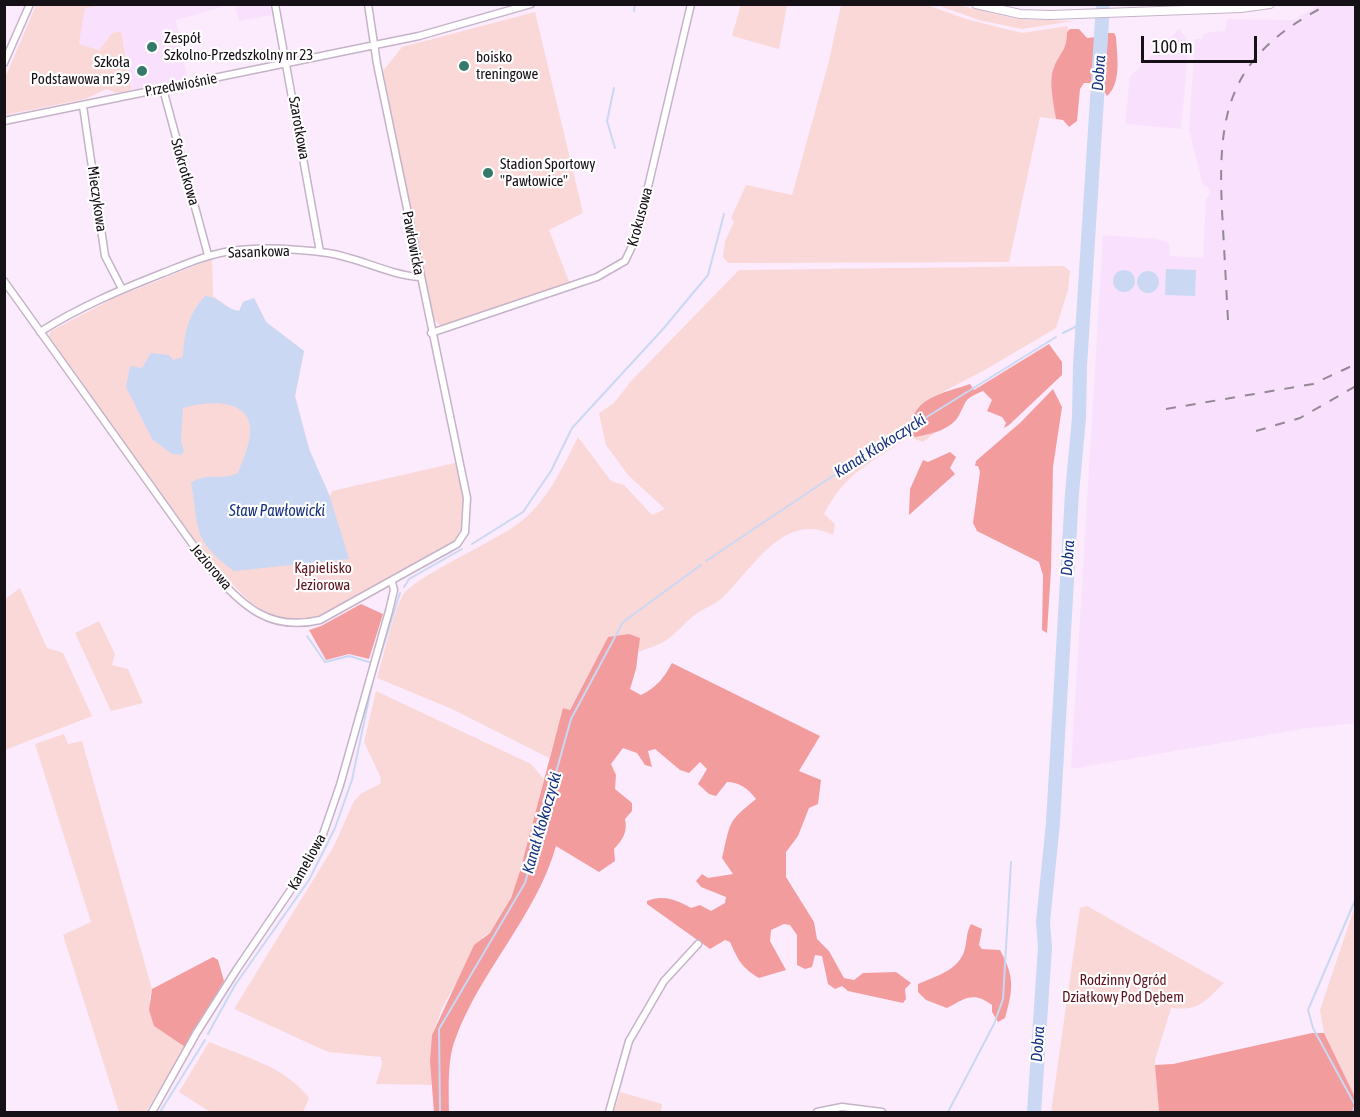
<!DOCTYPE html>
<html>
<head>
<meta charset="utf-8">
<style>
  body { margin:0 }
  #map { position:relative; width:1360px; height:1117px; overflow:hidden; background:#fbebfd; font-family:"Asap Condensed",sans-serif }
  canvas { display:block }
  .frame { position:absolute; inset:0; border:6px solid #161017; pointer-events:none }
  .scale { position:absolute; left:1141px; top:36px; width:116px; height:27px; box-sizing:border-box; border:3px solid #161017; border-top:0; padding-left:8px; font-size:18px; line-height:21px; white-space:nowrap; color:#161017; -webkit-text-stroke:4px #fff; paint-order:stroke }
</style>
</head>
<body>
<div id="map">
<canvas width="1360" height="1117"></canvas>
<div class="frame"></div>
<div class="scale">100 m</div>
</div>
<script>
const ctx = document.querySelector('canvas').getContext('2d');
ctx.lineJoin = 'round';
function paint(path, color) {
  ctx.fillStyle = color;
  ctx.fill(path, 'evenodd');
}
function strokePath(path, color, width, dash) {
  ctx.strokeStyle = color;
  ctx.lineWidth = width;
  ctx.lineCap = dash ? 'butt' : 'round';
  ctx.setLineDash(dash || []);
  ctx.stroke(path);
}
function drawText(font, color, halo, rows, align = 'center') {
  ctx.font = font + ' "Asap Condensed",sans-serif';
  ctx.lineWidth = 4.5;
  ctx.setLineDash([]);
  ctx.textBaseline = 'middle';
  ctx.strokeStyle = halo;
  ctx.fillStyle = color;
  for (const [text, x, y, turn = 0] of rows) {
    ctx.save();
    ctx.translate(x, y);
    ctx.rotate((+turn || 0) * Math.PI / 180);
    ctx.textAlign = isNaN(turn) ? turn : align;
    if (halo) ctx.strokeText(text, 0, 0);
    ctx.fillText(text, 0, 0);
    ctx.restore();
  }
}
paint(new Path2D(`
  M85,5H229L176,20L187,79L131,90L121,32L112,33L99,50L79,44Z
  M235,5H270L272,15L239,21Z
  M1320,5H1355V723L1302,729L1071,769L1103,235L1157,239L1169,243L1170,256L1203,258L1206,199L1210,194L1208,187L1203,186L1189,129L1195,39H1203V35L1211,32L1225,31L1227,19L1293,20Z
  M1179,29L1189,42L1181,129L1125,124L1130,76Z`), '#f9e1fd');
paint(new Path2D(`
  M741,4L787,5L779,49L732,36Z
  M36,5H104L85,8L79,44L99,50L112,33L121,31L131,90L116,93L107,89L85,99L5,115V78Z
  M841,5H927L966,19L1022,33L1068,26L1067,46L1053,68L1056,119L1040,117L1009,262L728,263L723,257L725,241L734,222L731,218L746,185L792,195L829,61Z
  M937,5H958L1017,19L1074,21L1022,29L979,20Z
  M535,12L583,213L549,230L570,284L441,326L433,319L383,71L402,47Z
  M212,259L213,296L233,310L239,311L243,302L254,298L266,322L304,351L295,396L309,449L330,496L332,491L455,463C461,487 473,521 454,541L320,616L298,621L277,619L251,603L204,556L49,336L51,331L112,299Z
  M1064,266L1070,271L1068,290L1056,328L983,371L927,400L917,409L924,436L937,431L923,442L909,437L904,440C868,464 845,474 824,514L835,524L833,535C784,510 753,568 723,597C716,604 705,608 696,614C685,622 676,634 665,641C658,646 647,648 639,652V638L608,637L569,711L564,708L549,758L452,709L377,678C383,659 394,609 403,595C414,577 496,541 519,523C548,501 562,468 578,437L611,481L624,485L652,515L665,509L628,475L606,445L599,413L614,403L631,381L739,270Z
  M20,588L47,648L63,653L92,716L5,750V599Z
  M99,621L115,654L112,665L128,669L143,703L111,711L75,633Z
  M376,691L531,764L544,779C535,813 515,922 483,937L443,1006L432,1035V1085L376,1084L382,1064L381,1057L328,1052L234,1009L334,846L354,801L362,793L380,784L381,778L364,742Z
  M64,734L68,744L82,741L152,989L149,998L154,1026L185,1047L146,1112H119L63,935L91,922L35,744Z
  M1087,906L1224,983C1204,1002 1200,1011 1171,1008L1155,1060L1159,1112H1051L1080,908Z
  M1355,906V1097L1324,1033L1320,1010Z
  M209,1042C243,1056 286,1067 309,1098L303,1112H210L179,1092Z
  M620,1092L662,1104L661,1112H614Z`), '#fad8d8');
paint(new Path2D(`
  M1070,29H1079L1087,38L1097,37L1094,83H1084L1080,89L1077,121L1069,127L1063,120L1056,119C1054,104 1048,82 1054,67C1060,52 1067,51 1067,32Z
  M1108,33H1114L1116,37C1117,55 1122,83 1107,96L1103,89Z
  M1049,344L1062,362V375L1009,425L1004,428L1006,423L1002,417L987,411L992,400L983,391C962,400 968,400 958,417C950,430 928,435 915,437L909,433C912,396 942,394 970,384L974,390Z
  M1053,389L1062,407L1053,467L1051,569L1047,633L1042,630L1043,575L1039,562L977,531L973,523L980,472L978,466H975L976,461L1021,422Z
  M950,452L956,457L950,468L955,474L909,515L910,489L923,460L928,462Z
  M361,604L383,614L369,659L349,654L326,660L309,630L321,626Z
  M629,634L640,638L636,669L630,689L641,695C657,687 664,678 672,663L820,736L799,771L821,780L818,804L809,808L798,836L786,852V877L814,922L817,939L829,951L844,978L854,980L863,973L896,972L911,983L905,989L906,999L903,1003L848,991L842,986L835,989L828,984L822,956L815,955L812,967L805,969L797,965V935L790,925L784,924L771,930L770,941L786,970L759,978C742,968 738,960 730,942L725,940L710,949L647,904V901C662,894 678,900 691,908L700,905L711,911L725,903L726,897L701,887L696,881L702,874L708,878L733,874L722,858C731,822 726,823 756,799C749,789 739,782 727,782L716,796L709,794L698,784L707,769L700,762L689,773L680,770L655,749L648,751L652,767L645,765L637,753L623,748L611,764L616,775L615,789L632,803V811L625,819C628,833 622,840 614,849L615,861L599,872L556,846C537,915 479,972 455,1040C447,1061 449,1090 449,1112H434L430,1061L432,1035L474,945L490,933L511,898L520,871L563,708L570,710L608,637Z
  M971,924L982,929L979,945L982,949L1000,950C1015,977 1013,990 1005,1018L998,1022L992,1012V1005C974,991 965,998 947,1008L926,1000L918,992V984C934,977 957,971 964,952C967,943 966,932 971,924Z
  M213,957L218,960L224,981L185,1047L154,1026L149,1010L152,989Z
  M1312,1033H1324L1355,1097V1112H1159L1155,1065L1173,1064Z`), '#f39c9e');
paint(new Path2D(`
  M1166,269L1196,270L1195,296L1165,295Z
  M1113 281a11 11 0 1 1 22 0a11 11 0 1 1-22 0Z
  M1137 282a11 11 0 1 1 22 0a11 11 0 1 1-22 0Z
  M205,296C220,297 225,309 239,311L243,302L254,298L266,322L304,351L295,396L309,449L330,497L349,559L234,571C191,539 200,530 191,483C204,472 223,481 238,473C243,459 251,443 250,428C248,396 202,402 183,408L181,441L184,452L180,455L172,454L152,439L126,387L130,366L142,368L151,353L169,355L173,360L183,357C184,333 188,315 205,296Z`), '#cad8f4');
strokePath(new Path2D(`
  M634,11L635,4
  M614,88L607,121L615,148
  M1063,333L1083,323
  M472,544L523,512L551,471L572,428L663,329L708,275L724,214
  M706,561L849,465L1056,337
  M404,587L409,579L462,549
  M307,636L325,662L349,656L369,662
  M208,1034L235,985L309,880L335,828L352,780L373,679L400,593
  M160,1112L205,1040
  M440,1112L439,1029L525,883L571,719L623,622L701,565
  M948,1112L994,1024L1003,999L1011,862
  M1353,1112L1355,1105L1313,1028L1308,1010L1356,898`), '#cad8f4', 2);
strokePath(new Path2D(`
  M1034,1112L1045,947L1043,922L1053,823L1072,493L1079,418L1080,366L1103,4`), '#cad8f4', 14);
const minor = new Path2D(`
  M275,4L320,252
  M4,63L30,4
  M163,89L208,255
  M83,106L105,256L122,289
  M4,121L419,36L531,4
  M4,281L211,570C243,606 269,632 320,620L457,544L465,532L467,498L377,64L368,4
  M40,332C79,307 120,290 163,273C186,264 208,254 232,251C262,246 298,249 328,253C360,258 389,275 420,277
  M431,333L597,277L625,261L636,238L691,4
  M152,1112L197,1032L237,969L307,866L321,840L340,785L389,611L394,590L392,582
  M609,1112L629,1041L664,981L698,944
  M817,1112L842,1107L882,1112`);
const tertiary = new Path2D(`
  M976,4L1020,14L1050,15L1241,8L1270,4`);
strokePath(minor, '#c5b3c8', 9);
strokePath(tertiary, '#c5b3c8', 10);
strokePath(minor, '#fff', 6);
strokePath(tertiary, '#fff', 8);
strokePath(new Path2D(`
  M1228,320C1226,283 1224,247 1222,210C1217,107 1231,54 1329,4
  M1166,409L1313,384L1356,364
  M1256,431L1300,418L1356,386`), '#948895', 2, [10, 10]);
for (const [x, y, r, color] of [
  [152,47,6,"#35796d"],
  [464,66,6,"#35796d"],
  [142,71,6,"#35796d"],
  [488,173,6,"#35796d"]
]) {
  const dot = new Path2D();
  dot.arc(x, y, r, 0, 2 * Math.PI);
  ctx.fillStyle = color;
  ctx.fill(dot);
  strokePath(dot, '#fff', 2);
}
drawText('15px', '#161017', '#fff', [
  ["Zespół",164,38],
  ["Szkolno-Przedszkolny nr 23",164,55],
  ["boisko",476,57],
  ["treningowe",476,74],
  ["Szkoła",130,62,"right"],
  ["Podstawowa nr 39",130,79,"right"],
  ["Stadion Sportowy",500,164],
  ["\"Pawłowice\"",500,181]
], 'left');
drawText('15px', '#161017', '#fff', [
  ["Przedwiośnie",181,85,-11],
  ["Szarotkowa",299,128,80],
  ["Stokrotkowa",185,172,74],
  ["Mieczykowa",97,199,82],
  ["Krokusowa",640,217,-75],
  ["Pawłowicka",413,243,79],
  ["Sasankowa",259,252,-2],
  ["Jeziorowa",211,567,49],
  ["Kameliowa",307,862,-61]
]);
drawText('15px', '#5f131e', '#fff', [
  ["Kąpielisko",323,568],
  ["Jeziorowa",323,585],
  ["Rodzinny Ogród",1123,980],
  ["Działkowy Pod Dębem",1123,997]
]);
drawText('italic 16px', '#173380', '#fff', [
  ["Dobra",1099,73,-86],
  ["Kanał Kłokoczycki",880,446,-32],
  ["Staw Pawłowicki",277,511],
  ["Dobra",1068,558,-86],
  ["Kanał Kłokoczycki",542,823,-74],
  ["Dobra",1038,1044,-86]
]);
</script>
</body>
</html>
